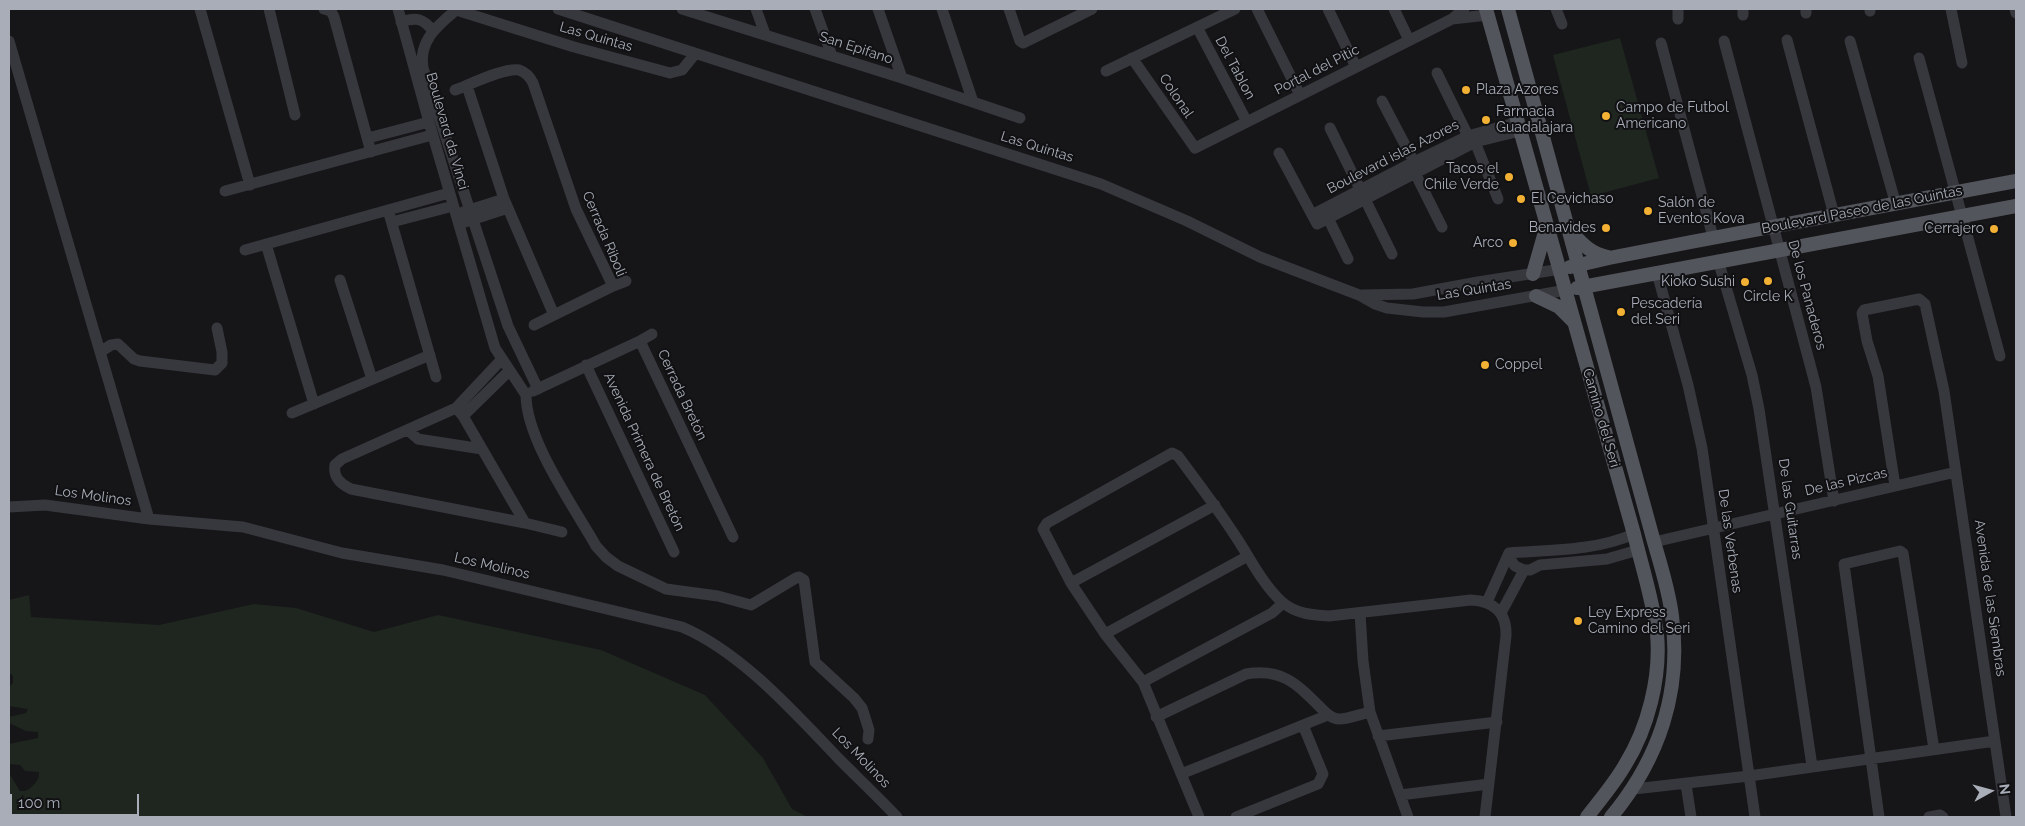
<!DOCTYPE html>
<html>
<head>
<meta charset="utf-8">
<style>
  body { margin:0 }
  #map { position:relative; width:2025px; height:826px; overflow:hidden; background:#161618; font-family:Raleway,sans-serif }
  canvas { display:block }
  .frame { position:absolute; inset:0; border:10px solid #a8adb8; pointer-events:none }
  .north { position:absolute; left:1965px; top:766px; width:50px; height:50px; -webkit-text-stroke:4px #111113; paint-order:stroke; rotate:83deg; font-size:14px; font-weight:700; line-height:20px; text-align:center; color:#a8adb8 }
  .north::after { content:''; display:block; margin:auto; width:18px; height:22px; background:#a8adb8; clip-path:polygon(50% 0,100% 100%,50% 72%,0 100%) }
  .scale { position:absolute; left:10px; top:794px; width:129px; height:22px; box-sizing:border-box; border:2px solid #a8adb8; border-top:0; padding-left:6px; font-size:15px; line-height:18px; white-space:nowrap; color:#a8adb8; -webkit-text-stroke:4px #111113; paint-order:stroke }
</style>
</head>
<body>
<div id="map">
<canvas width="2025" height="826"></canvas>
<div class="frame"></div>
<div class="north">N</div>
<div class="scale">100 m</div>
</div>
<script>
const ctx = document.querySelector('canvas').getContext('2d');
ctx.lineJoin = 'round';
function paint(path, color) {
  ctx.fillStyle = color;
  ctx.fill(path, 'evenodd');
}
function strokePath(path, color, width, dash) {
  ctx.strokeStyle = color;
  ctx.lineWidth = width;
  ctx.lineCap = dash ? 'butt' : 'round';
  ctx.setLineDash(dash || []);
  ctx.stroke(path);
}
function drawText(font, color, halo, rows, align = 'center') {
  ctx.font = font + ' Raleway,sans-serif';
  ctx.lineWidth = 4;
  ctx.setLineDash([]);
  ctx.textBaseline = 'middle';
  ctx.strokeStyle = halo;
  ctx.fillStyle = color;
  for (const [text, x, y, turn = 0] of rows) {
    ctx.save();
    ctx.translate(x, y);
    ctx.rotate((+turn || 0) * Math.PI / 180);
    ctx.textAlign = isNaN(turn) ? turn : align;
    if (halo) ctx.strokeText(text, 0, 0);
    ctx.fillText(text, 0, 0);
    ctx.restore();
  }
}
paint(new Path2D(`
  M1620,38L1659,178L1591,196L1553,55Z
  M29,595L31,617L159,625L254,604L296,608L374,632L438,615L601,650L705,695L763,758L792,809L808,817H9V773L20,791H25C32,788 40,780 39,772L25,771L20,765L9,764V744L38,738V732L26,731L9,723V717L26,713L28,709L9,706V687L13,683V676L9,672V600Z`), '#1e261f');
strokePath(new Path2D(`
  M200,9L250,185
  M269,9L295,115
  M324,9L331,11L334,17L371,152
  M398,9L429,122L495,348L526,395
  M453,9L574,47L670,73L682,70L695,54
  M558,9L1101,184L1187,221L1260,257L1359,295L1375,304L1387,308L1423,312H1444L1566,290
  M682,9L902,78L1020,118
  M756,9L765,34
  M815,9L832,56
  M878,9L902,78
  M942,9L973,102
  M1009,9L1020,41L1023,43L1092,9
  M1257,9L1300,95
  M1328,9L1356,67
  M1394,9L1409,40
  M1556,9L1562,24
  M1678,9V19
  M1743,9V15
  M1806,9V13
  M1870,9V11
  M1951,9L1962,63
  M2015,9L2016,13
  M456,10C438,25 418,41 423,68L508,326L538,389
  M1452,19L1488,15
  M401,22C416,17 423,18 433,31
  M1197,27L1247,122
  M1787,40L1834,215
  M9,41L149,519
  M1724,41L1816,387L1834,501
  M1850,41L1896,205
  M1661,43L1713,237
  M1132,58L1195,148L1452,19L1464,9
  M1919,58L2000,356
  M1106,71L1235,9
  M1437,73L1468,136L1475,142L1498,199
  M455,90C469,85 505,67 519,70C525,72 530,77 533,83L576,209L613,286L554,315L504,199L467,86
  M1382,101L1414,162L1415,173L1442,227
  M1330,128L1392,254
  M368,138L429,122
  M1279,153L1317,224L1475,142L1520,131
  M225,191L432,135
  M388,210L436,377
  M463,212L504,199
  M1312,215L1414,162L1468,136L1518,122
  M1328,218L1348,259
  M392,222L453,206
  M465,222L508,208
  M266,244L314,404
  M245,250L449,193
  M1718,260L1752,375L1759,409L1812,766
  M1657,273L1688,385L1702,448L1755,817
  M340,280L372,379
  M613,286L626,281
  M1362,295L1413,294L1478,282L1561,269
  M534,325L554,315
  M640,341L652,334
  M100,352L111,345L118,344L134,359L140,361L215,370L222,363V352L217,328
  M502,359L456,408L342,459L335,465C333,477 340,484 351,489L525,523L562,532
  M586,365L674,552
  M533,391L640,341L733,537
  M526,395C526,440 574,507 596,546L606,557L618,566L666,589L718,596L751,605L796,578L799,577L804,580L815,662L854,698L862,708L869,730L868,739
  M456,408L463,416L525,523
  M292,413L430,355
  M463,416L509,371
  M408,430L418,439L482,449
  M1895,486L1878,376L1867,341L1862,313L1864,310L1919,299L1925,304L1944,391L2006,817
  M9,507L45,505L149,519L243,527L342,553L443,570L682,627C741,652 794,712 838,758C858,778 878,797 897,817
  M1654,542L1956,472
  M1509,553L1510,559L1515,566L1524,570H1530L1540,565L1607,559L1638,550
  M1509,553C1551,550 1595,551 1634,534
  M1071,583L1215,505
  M1487,602L1509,553
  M1360,613L1363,661L1370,712L1408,817
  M1501,613L1524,570
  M1105,634L1248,556
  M1143,682L1272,613L1283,603
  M1156,717L1246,674C1281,668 1296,683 1320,707C1325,712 1331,719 1339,719C1348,719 1361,714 1370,712
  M1378,736L1497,722
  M1181,774L1328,715
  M1686,784L1691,817
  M1634,789L1749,776L1995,741
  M1400,795L1489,784
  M1199,817L1143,682L1105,634L1071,583L1043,529L1047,523L1172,453L1178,456C1198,483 1218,509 1236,537C1250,558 1263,585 1282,602C1296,614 1312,615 1329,616L1471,600C1494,601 1507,613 1506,636L1485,817
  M1236,817L1318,784L1323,774L1303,725
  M1879,817L1844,564L1900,551L1903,553L1934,749
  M1929,817L1940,815L1943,817`), '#37383d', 11);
strokePath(new Path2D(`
  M1486,9L1634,534C1642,567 1653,600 1657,634C1661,677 1648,728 1625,765C1614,784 1600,800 1587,817
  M1508,9L1654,542C1661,566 1669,591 1672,616C1682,691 1659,759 1611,817
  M1570,231C1583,244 1589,253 1608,257
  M1570,267L1609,258L1691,242L2016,181
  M1533,274L1547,225
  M1577,288L2016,206
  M1536,296L1559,307L1574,322`), '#53555c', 14);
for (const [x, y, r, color] of [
  [1466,90,5,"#f2b134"],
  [1606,116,5,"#f2b134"],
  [1486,120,5,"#f2b134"],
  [1509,177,5,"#f2b134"],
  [1521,199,5,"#f2b134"],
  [1648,211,5,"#f2b134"],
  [1606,228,5,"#f2b134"],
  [1994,229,5,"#f2b134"],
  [1513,243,5,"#f2b134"],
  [1768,281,5,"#f2b134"],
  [1745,282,5,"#f2b134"],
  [1621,312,5,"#f2b134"],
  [1485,365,5,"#f2b134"],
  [1578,621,5,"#f2b134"]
]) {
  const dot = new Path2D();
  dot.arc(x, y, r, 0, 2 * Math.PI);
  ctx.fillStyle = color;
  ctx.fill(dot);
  strokePath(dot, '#111113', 2);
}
drawText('14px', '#a8adb8', '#111113', [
  ["Las Quintas",596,37,16],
  ["San Epifano",856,48,18],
  ["Del Tablon",1235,68,62],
  ["Portal del Pitic",1317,70,-27],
  ["Colonal",1176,96,56],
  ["Boulevard da Vinci",447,131,74],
  ["Las Quintas",1037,147,17],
  ["Boulevard islas Azores",1393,157,-27],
  ["Boulevard Paseo de las Quintas",1862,210,-11],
  ["Cerrada Riboli",604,234,67],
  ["Las Quintas",1474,290,-9],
  ["De los Panaderos",1807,295,75],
  ["Cerrada Bretón",682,395,65],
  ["Camino del Seri",1601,418,74],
  ["Avenida Primera de Bretón",644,452,65],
  ["De las Pizcas",1846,482,-13],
  ["Los Molinos",93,496,8],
  ["De las Guitarras",1790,509,82],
  ["De las Verbenas",1730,541,82],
  ["Los Molinos",492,566,13],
  ["Avenida de las Siembras",1990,598,82],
  ["Los Molinos",861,758,46]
]);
drawText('14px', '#a8adb8', '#111113', [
  ["Plaza Azores",1476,90],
  ["Campo de Futbol",1616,108],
  ["Americano",1616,124],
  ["Farmacia",1496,112],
  ["Guadalajara",1496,128],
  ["Tacos el",1499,169,"right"],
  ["Chile Verde",1499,185,"right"],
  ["El Cevichaso",1531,199],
  ["Salón de",1658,203],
  ["Eventos Kova",1658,219],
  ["Benavides",1596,228,"right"],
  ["Cerrajero",1984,229,"right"],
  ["Arco",1503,243,"right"],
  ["Kioko Sushi",1735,282,"right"],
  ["Circle K",1768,297,"center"],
  ["Pescadería",1631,304],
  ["del Seri",1631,320],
  ["Coppel",1495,365],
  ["Ley Express",1588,613],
  ["Camino del Seri",1588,629]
], 'left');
</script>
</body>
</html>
